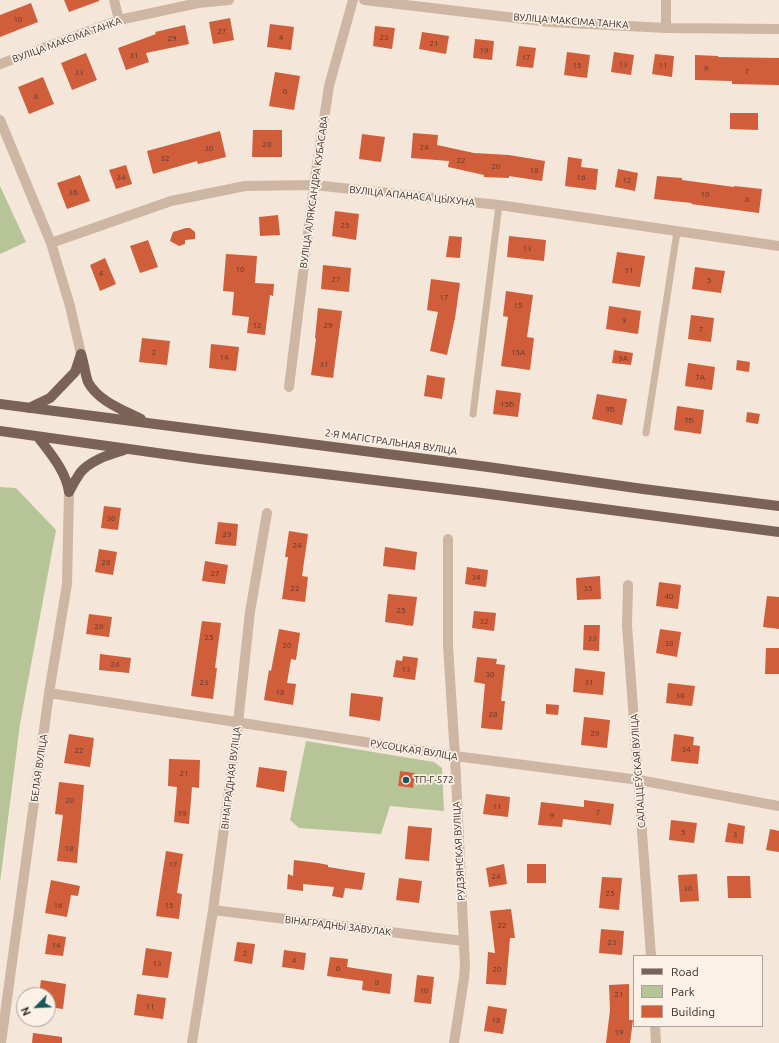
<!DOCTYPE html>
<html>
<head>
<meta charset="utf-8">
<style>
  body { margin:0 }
  #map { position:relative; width:779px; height:1043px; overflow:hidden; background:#f4e7d9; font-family:Ubuntu,sans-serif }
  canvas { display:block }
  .legend { position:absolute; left:633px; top:955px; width:130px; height:72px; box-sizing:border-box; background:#fbf1e6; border:1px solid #ada29a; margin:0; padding:5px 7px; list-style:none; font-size:12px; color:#372c27 }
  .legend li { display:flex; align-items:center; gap:8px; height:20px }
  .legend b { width:20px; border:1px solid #ada29a }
  .north { position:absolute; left:16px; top:987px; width:40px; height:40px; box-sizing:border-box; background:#fbf1e6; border:1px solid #ada29a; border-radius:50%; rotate:246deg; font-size:11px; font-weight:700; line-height:16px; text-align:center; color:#372c27 }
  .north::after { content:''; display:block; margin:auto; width:14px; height:18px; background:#19595c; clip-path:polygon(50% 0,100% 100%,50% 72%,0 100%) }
</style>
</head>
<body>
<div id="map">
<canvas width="779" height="1043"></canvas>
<ul class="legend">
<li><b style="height:5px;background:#7b6256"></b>Road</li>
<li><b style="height:11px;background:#b6c498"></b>Park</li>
<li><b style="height:11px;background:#d05e3b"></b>Building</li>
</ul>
<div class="north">N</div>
</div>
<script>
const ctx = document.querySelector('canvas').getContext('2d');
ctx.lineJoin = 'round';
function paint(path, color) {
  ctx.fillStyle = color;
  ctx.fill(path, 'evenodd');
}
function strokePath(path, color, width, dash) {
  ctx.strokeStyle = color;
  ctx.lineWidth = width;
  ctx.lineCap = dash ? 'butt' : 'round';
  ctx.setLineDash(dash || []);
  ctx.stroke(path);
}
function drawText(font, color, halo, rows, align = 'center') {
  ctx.font = font + ' Ubuntu,sans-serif';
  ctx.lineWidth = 3.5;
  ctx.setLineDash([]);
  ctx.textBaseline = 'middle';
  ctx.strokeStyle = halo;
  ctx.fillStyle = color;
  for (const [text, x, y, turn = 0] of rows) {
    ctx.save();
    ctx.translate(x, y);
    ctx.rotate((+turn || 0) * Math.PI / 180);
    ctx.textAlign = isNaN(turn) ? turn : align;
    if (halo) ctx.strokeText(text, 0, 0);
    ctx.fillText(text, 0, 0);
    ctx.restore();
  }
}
paint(new Path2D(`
  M0,186L26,242L0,254Z
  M0,487L16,488L56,530L20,724L0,882Z
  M306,741L434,762L442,768L444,811L390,806L381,834L299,828L290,820ZM400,771L415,773L413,788L398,786Z`), '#b6c498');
paint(new Path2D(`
  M64,0H99V1L69,12Z
  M31,3L38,22L0,37V15Z
  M230,18L234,40L213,44L209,22Z
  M270,24L294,27L291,50L267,47Z
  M185,25L189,44L146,53L149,62L126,70L118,48L156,34L155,32Z
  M375,26L395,28L392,49L373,46Z
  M422,32L449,36L446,54L419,49Z
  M475,39L494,41L492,60L473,58Z
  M519,46L536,48L533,68L516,66Z
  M567,52L590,55L587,78L564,75Z
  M614,52L634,55L631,75L611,72Z
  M86,53L97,80L72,90L61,63Z
  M655,54L674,56L672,77L652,74Z
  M695,55L718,56V57L779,58V85L732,84V81L695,80Z
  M275,72L300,76L294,110L269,106Z
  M43,77L54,104L29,114L18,87Z
  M730,113H758V130L730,129Z
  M253,130H282V157H252Z
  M220,131L226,157L198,164L197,161L153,174L147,151Z
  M413,133L438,135L437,145L474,153L509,155L545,161L542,181L509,176V178L484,177V175L448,167L449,161L411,158Z
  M362,134L385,137L381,162L359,159Z
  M568,157L582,159L581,167L598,169L596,190L565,186Z
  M126,165L132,184L116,189L109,170Z
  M618,169L638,173L635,191L615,187Z
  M80,175L90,201L67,209L57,183Z
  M657,176L682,178V180L734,187V186L762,189L759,213L691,204L692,203L654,199Z
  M335,211L359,214L356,240L332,236Z
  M278,215L280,235L260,236L259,217Z
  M186,228H190L195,232V239L185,240V244L179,246L170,241L173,232Z
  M449,236L462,237L460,258L446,257Z
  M509,236L546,240L544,261L507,257Z
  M148,240L158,267L140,273L130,246Z
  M617,252L645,256L640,287L612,283Z
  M226,254L257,256L255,283L274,284L273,296L270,295L265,335L247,333L249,317L232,315L234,292L223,291Z
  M105,258L116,284L100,291L90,265Z
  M323,265L351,268L349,292L321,289Z
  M695,267L725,271L721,293L692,289Z
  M431,279L460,283L455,318L447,355L430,351L438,312L427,310Z
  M506,291L533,295L527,337L534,338L530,370L501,366L508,317L503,316Z
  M609,306L641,311L638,334L606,329Z
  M318,308L342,311L333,378L311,375L316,339L315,338Z
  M691,315L714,318L711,342L688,339Z
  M142,338L170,341L167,365L139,362Z
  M211,344L239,347L236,371L209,368Z
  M614,350L633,353L631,365L612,363Z
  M737,360L750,362L749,372L736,370Z
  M688,363L715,367L712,390L685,386Z
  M427,375L445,378L442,399L424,396Z
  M496,390L521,393L518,417L493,414Z
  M597,394L627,399L622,425L592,419Z
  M677,406L704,410L701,434L674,430Z
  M747,412L760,414L758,424L746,422Z
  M104,506L121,508L118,530L101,528Z
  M218,522L238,524L236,546L215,544Z
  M289,531L308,534L302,576L308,577L305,602L282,599L288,557H285Z
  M385,547L417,552L415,570L383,566Z
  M99,549L117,552L113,575L95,572Z
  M205,561L228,565L225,584L202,581Z
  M467,567L488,570L486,587L465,584Z
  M600,576L601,599L577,600L576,578Z
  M659,582L681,585L678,609L656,606Z
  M388,594L417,597L413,626L385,622Z
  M767,596L779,597V629L763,627Z
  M474,611L496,613L494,631L472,628Z
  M89,614L112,617L109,637L86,634Z
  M202,621L221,623L215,668H217L213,699L191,696Z
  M584,625H600L599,651L583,650Z
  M279,629L300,633L296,660L291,659L287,683L296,684L293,705L264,700L269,670L271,671Z
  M660,629L681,632L677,657L656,653Z
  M766,648H779V674H765Z
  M100,654L131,658L129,673L99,670Z
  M403,656L418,658L415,680L393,677L396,660L402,661Z
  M477,657L497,659L496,664L505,665L501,701H505L502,730L481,728L485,684L474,682Z
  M575,668L605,672L603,695L573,692Z
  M668,683L695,686L692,706L666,703Z
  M351,693L383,697L380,721L349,716Z
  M546,704L559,705L558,715L546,714Z
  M584,717L610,720L607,748L581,745Z
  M69,734L94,738L90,767L64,763Z
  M674,734L694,737L693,745L700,746L698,764L671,761Z
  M169,759L200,760L199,788L192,787L189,824L174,822L177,787L168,786Z
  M259,767L287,771L284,792L256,787Z
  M400,771L415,773L413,788L398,786Z
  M59,782L84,785L77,863L57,861L63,815L55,814Z
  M486,794L510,797L508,817L483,814Z
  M584,800L614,804L611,825L563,819L562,827L538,825L541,802L584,807Z
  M671,820L697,823L694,843L669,840Z
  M728,823L745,826L743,844L725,842Z
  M408,826L432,828L429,861L405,859Z
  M770,829L779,831V852L766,850Z
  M166,851L183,854L177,893L182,894L179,919L156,916Z
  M294,860L318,863L328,865V867L365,873L362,890L345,888L343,898L332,896L334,887L303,884V891L287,889L288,874L293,876Z
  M504,864L507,884L489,887L486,868Z
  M527,864H546V883H527Z
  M697,874L699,901L680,902L678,875Z
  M727,876H750L751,898H728Z
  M602,877L622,878L619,910L599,908Z
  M399,878L422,881L419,903L396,900Z
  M51,880L80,886L78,896L71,895L67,917L45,913Z
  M511,909L515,938H510L506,985L486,984L488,952L495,953L490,911Z
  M601,929L624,931L622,955L599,953Z
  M48,934L66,937L63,956L45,954Z
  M237,942L255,944L252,964L234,961Z
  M146,948L172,952L168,978L142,975Z
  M284,950L306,953L304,970L282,967Z
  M330,957L348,959L347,967L392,974L390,994L362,990L363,981L327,976Z
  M417,975L434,977L431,1004L414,1002Z
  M41,980L66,984L63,1009L48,1007V995H39Z
  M629,984V1020H633L630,1043H606L610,1010L609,985Z
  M137,994L166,998L163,1019L134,1015Z
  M488,1006L507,1009L503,1034L484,1031Z
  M33,1033L62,1037V1043H32Z`), '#d05e3b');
strokePath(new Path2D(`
  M473,414L499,205
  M646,433L677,232`), '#cdb6a4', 7);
strokePath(new Path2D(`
  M114,0L119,20
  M364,0L550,22L666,28L779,29
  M666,28V0
  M0,64L119,20L198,3L229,0
  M0,120L51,243L70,306L81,354
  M51,243L171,201L245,186L314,185L499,205L779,246
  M289,387L314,185L329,86L353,0
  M448,539V646L455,756L465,966L464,978L454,1043
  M628,585L627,625L651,956
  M49,693L455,756L639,780L779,806
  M213,910L463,941
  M655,1026L656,1043
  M1,1043L49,693L67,584L69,492
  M192,1043L213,910L238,723L250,612L267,513`), '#cdb6a4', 10);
strokePath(new Path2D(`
  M81,354C84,363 85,374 88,382C98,401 123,410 141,419
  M0,404L488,467L643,489L779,506
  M29,408L50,398L75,372L81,354
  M0,431L200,459L474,492L779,532
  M38,437C50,453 66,471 69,492
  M69,492C72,486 76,479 80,473C90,460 109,455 124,450`), '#7b6256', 10);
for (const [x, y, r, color] of [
  [406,780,4,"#19595c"]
]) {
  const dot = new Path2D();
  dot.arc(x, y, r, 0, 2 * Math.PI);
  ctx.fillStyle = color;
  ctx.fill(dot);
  strokePath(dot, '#fbf1e6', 1.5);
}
drawText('8px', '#5d382c', null, [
  ["10",18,19],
  ["27",222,31],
  ["4",281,37],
  ["23",384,37],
  ["29",172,38],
  ["21",434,43],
  ["19",484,50],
  ["31",134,55],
  ["17",526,57],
  ["13",623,64],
  ["15",577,65],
  ["11",663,65],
  ["9",706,68],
  ["7",747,71],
  ["33",79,72],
  ["6",285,91],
  ["8",36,96],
  ["28",267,144],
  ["24",424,147],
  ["30",209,148],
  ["32",165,158],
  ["22",461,160],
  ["20",496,166],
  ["18",534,170],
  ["34",121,177],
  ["16",581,177],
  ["12",627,180],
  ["36",73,192],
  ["10",705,194],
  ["8",747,199],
  ["25",345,225],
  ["13",527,248],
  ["10",240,269],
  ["11",629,270],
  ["4",101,273],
  ["27",336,279],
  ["5",709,280],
  ["17",444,297],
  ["15",518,305],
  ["9",624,320],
  ["12",257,325],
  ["29",328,325],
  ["7",701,329],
  ["2",154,352],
  ["15А",518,352],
  ["14",224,357],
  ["9А",623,358],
  ["31",324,364],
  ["7А",700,377],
  ["15Б",507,404],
  ["9Б",610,409],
  ["7Б",689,420],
  ["30",111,518],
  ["29",227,534],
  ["24",297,545],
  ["28",106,562],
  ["27",215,573],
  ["34",476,577],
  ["22",295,588],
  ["35",588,588],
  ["40",669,596],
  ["25",401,610],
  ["32",484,621],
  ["26",99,626],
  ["25",209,637],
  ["33",592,638],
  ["38",669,643],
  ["20",287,645],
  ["24",115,664],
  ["13",406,669],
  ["30",490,674],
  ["23",204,682],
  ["31",589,682],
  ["18",280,692],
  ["36",680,695],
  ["28",493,714],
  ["29",595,733],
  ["34",686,749],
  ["22",79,750],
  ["21",184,773],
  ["20",70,800],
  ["11",497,806],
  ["7",598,812],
  ["19",182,813],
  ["9",552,815],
  ["5",683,832],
  ["3",735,834],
  ["18",69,848],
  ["17",173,864],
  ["24",496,876],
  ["30",688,888],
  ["25",610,893],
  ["16",58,905],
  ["15",169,905],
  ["22",502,925],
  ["23",612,942],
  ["14",56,945],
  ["2",245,953],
  ["4",294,960],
  ["13",157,963],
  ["6",338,968],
  ["20",497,969],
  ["8",377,982],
  ["10",424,990],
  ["21",619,994],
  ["11",150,1006],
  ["18",496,1020],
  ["19",619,1032]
]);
drawText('10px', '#372c27', '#fbf1e6', [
  ["ВУЛІЦА МАКСІМА ТАНКА",571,21,4],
  ["ВУЛІЦА МАКСІМА ТАНКА",67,40,-20],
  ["ВУЛІЦА АЛЯКСАНДРА КУБАСАВА",314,192,-82],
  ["ВУЛІЦА АПАНАСА ЦЫХУНА",412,196,6],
  ["2-Я МАГІСТРАЛЬНАЯ ВУЛІЦА",391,442,8],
  ["РУСОЦКАЯ ВУЛІЦА",414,750,9],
  ["БЕЛАЯ ВУЛІЦА",39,768,-82],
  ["САЛАЦЦЕЎСКАЯ ВУЛІЦА",638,771,-94],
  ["ВІНАГРАДНАЯ ВУЛІЦА",231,778,-83],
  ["РУДЗЯНСКАЯ ВУЛІЦА",459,851,-93],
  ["ВІНАГРАДНЫ ЗАВУЛАК",338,926,7]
]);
drawText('10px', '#372c27', '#fbf1e6', [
  ["ТП-Г-572",414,780]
], 'left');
</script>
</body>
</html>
